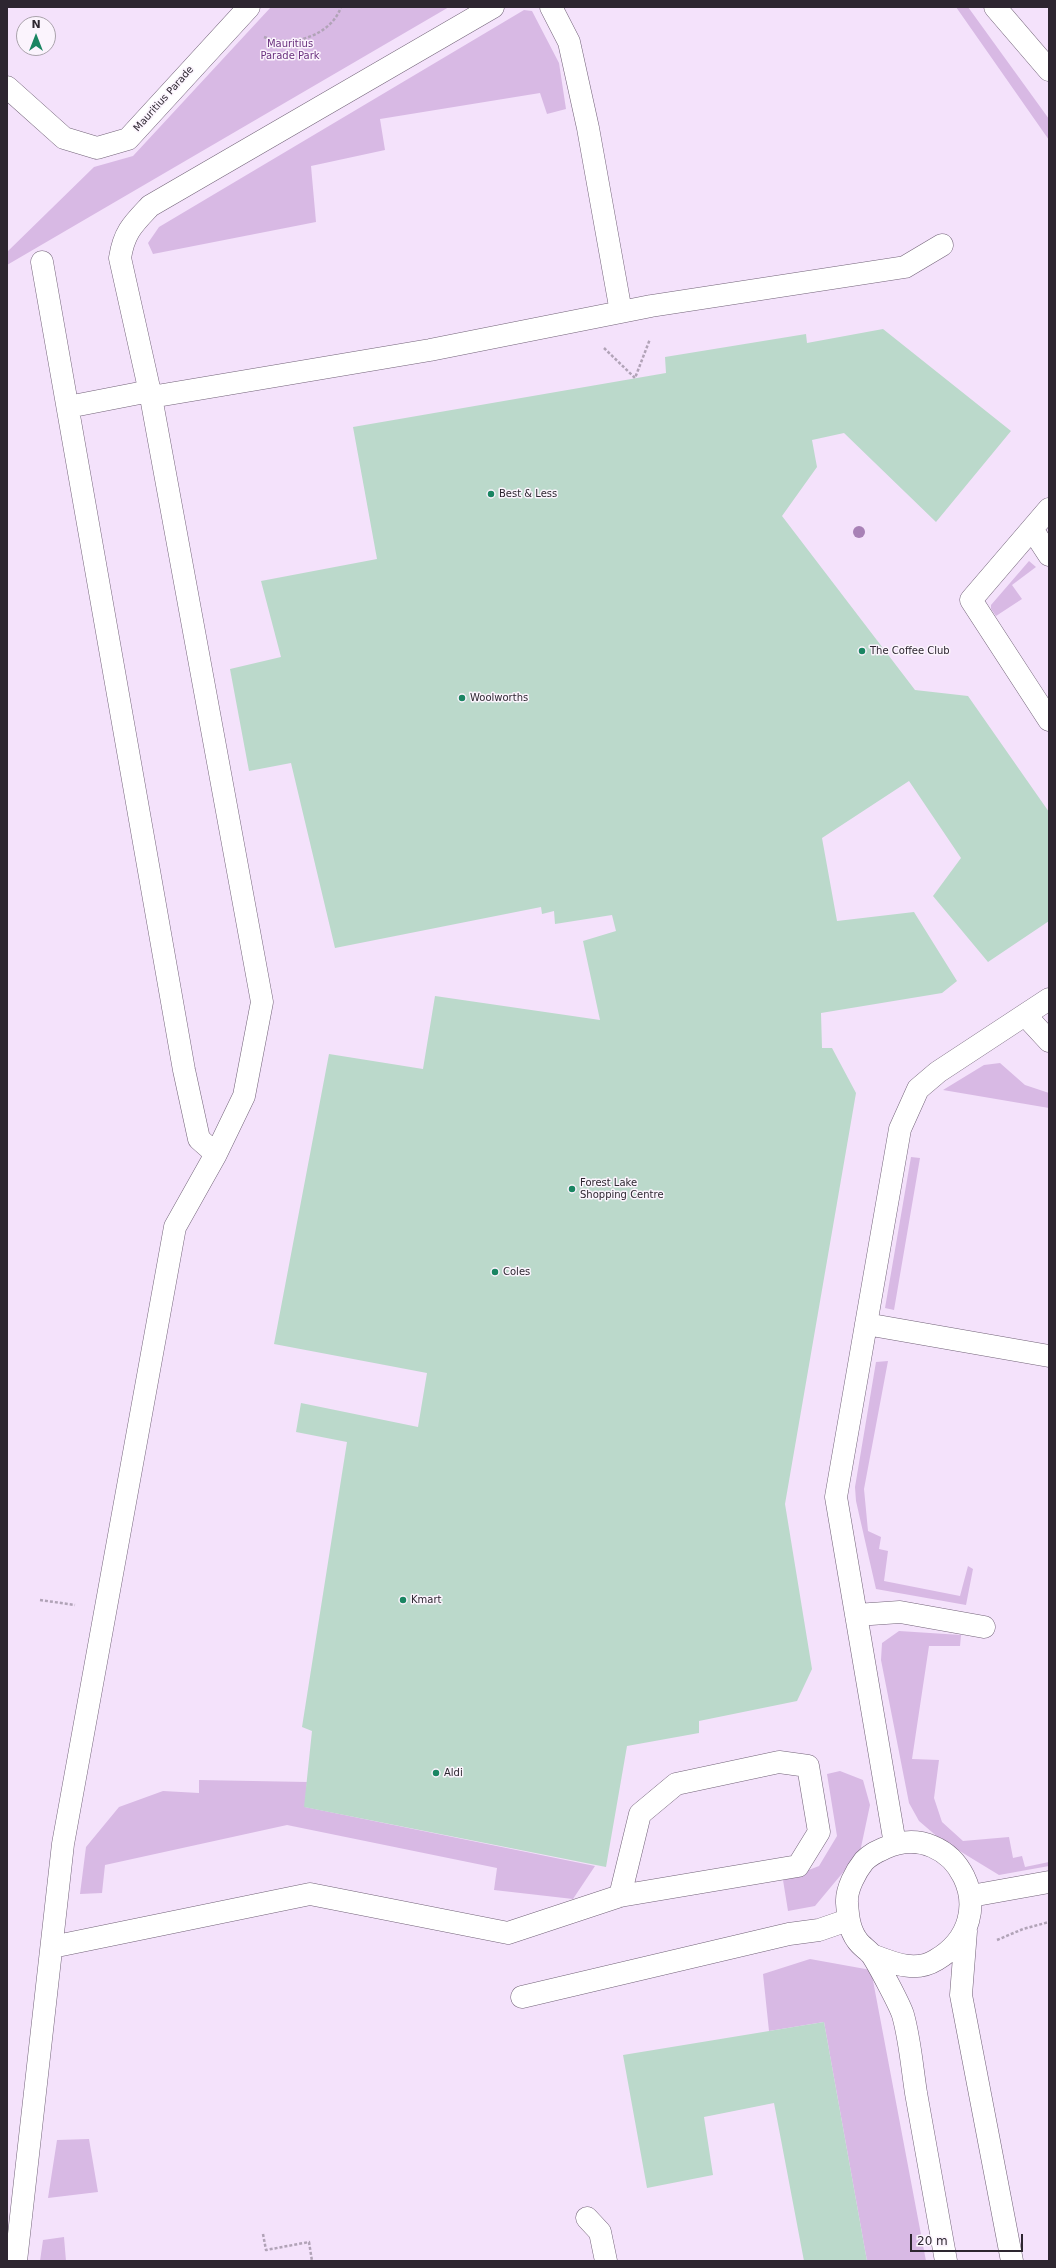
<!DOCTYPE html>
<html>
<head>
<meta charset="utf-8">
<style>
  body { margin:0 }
  #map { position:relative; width:1056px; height:2268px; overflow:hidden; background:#f4e2fb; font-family:"DejaVu Sans",sans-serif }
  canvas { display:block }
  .frame { position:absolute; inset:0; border:8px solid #2d2630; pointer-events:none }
  .north { position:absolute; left:16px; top:16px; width:40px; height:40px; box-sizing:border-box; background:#fbf4fd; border:1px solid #a9a2ab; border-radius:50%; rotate:0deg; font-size:11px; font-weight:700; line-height:16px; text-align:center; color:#2d2630 }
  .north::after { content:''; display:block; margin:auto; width:14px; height:18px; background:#1a8562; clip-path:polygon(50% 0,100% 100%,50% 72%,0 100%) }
  .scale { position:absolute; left:910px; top:2234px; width:113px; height:18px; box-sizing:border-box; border:2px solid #2d2630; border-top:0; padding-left:5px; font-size:12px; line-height:14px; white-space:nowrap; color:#2d2630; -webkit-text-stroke:3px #fbf4fd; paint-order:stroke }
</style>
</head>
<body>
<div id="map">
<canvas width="1056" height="2268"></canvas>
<div class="frame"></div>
<div class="north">N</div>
<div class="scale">20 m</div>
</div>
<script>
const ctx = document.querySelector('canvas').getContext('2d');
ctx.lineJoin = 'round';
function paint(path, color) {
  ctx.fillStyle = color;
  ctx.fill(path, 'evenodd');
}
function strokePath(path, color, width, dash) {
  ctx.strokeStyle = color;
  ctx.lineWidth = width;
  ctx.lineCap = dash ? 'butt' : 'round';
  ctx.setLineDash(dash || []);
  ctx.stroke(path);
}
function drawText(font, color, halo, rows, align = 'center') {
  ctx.font = font + ' "DejaVu Sans",sans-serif';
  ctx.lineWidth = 3;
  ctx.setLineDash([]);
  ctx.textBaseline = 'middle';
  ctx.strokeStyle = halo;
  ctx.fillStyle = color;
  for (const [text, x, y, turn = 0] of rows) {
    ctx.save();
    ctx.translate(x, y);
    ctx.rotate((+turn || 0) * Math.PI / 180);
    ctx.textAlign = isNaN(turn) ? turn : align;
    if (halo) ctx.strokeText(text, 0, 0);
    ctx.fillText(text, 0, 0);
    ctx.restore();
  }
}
paint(new Path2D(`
  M271,7H449L7,265V252L94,167L133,156Z
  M956,7H968L1049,119V140Z
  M524,10L532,11L559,63L566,109L547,114L540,93L380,119L385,150L311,166L316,222L153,254L148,243L159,227Z
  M1029,561L1036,567L1012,585L1022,599L996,616L991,609V605Z
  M1000,1063L1025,1085L1049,1093V1108L943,1090L984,1065Z
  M911,1157L920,1158L894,1310L885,1308Z
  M888,1361L864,1489L868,1531L881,1537L879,1549L888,1551L884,1581L960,1596L968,1566L973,1569L966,1605L876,1589L856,1501L855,1487L876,1362Z
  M899,1631L961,1635L960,1646H929L912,1759L939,1760L934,1798L942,1822L963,1841L1009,1837L1013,1858L1022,1856L1025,1867L1049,1862V1866L999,1875L940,1839L919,1821L909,1803L881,1660L882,1643Z
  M840,1771L863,1780L870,1805L860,1852L815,1906L788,1911L783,1880L819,1866L837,1836L827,1774Z
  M199,1780L307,1782L305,1807L595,1866L573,1899L494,1890L497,1868L287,1825L105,1865L102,1893L80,1894L86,1847L119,1807L163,1791L199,1793Z
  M810,1959L871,1970L926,2261H867L824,2022L769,2031L763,1974Z
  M89,2139L98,2192L48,2198L57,2140Z
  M64,2237L66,2261H40L43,2240Z`), '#d8b9e4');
paint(new Path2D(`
  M883,329L1011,431L936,522L844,433L812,440L817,467L782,516L915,690L968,696L1049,812V921L988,962L933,896L961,858L909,781L822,838L837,921L914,912L957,981L942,993L821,1013L822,1048H832L856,1093L785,1504L812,1669L797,1701L699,1721V1733L627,1746L606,1867L304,1807L312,1731L302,1727L347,1442L296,1432L301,1403L418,1427L427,1373L274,1344L329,1054L423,1069L435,996L600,1020L583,941L616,931L612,915L555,924L554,911L542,914L541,907L335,948L291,763L249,771L230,669L281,657L261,581L377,559L353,427L666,373L665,357L806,334L807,343Z
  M824,2022L867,2261H804L774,2103L704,2117L713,2175L647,2188L623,2055Z`), '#bbd9cb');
const minor = new Path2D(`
  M551,7L569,42L588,128L621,312
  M995,7L1049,70
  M7,87L64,138L97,148L128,139L249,7
  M42,262L184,1070L199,1139L216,1154
  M151,397L430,350L651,306L905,267L942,245
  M68,407L150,391
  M1049,509L971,600L1049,720
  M1032,529L1049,555
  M1025,1015L1049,1041
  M866,1324L1049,1356
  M856,1615L900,1612L984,1627
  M895,1844L836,1497L900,1129L918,1089L938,1072L1049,999
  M971,1896L1049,1882
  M966,1931L961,1995L1012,2261
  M52,1947L310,1894L508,1933L620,1896L798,1866L819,1832L808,1766L779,1762L676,1784L640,1814L620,1896
  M872,1955C893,1963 915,1973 936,1960C1008,1918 955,1817 885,1848C876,1852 871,1854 864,1861C856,1871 846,1889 847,1903C848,1916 849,1929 857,1940C861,1946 868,1950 872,1955C878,1964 900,2005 903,2015C910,2040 912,2067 916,2093C926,2149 936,2205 946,2261
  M522,1997L789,1934L819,1930L848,1920
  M587,2218L600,2232L606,2261
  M16,2261L63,1844L175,1227L216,1154L244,1096L262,1002L151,397L120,258C124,232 133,224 150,206L493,7`);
strokePath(minor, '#726378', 23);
strokePath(new Path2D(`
  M264,37C291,48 331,36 341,7
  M604,348L635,378L650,339
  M40,1600L75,1605
  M997,1940L1023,1929L1049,1922
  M263,2234L266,2250L309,2242L312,2261`), '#b1a3b7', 2.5, [3, 2]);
strokePath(minor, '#fff', 22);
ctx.fillStyle = '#a881b6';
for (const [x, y] of [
  [859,532]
]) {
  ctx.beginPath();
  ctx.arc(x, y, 6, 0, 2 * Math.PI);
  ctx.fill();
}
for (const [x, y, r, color] of [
  [491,494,4,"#1a8562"],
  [862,651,4,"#1a8562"],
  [462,698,4,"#1a8562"],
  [572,1189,4,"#1a8562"],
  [495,1272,4,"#1a8562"],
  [403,1600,4,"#1a8562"],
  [436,1773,4,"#1a8562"]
]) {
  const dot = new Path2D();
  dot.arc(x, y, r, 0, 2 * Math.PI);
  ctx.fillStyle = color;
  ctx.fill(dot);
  strokePath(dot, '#fbf4fd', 1.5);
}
drawText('10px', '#6a317e', '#fbf4fd', [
  ["Mauritius",290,44],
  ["Parade Park",290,56]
]);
drawText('10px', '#2d2630', '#fbf4fd', [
  ["Mauritius Parade",164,99,-48]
]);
drawText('10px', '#2d2630', '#fbf4fd', [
  ["Best & Less",499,494],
  ["The Coffee Club",870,651],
  ["Woolworths",470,698],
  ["Forest Lake",580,1183],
  ["Shopping Centre",580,1195],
  ["Coles",503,1272],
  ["Kmart",411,1600],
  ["Aldi",444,1773]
], 'left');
</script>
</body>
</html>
